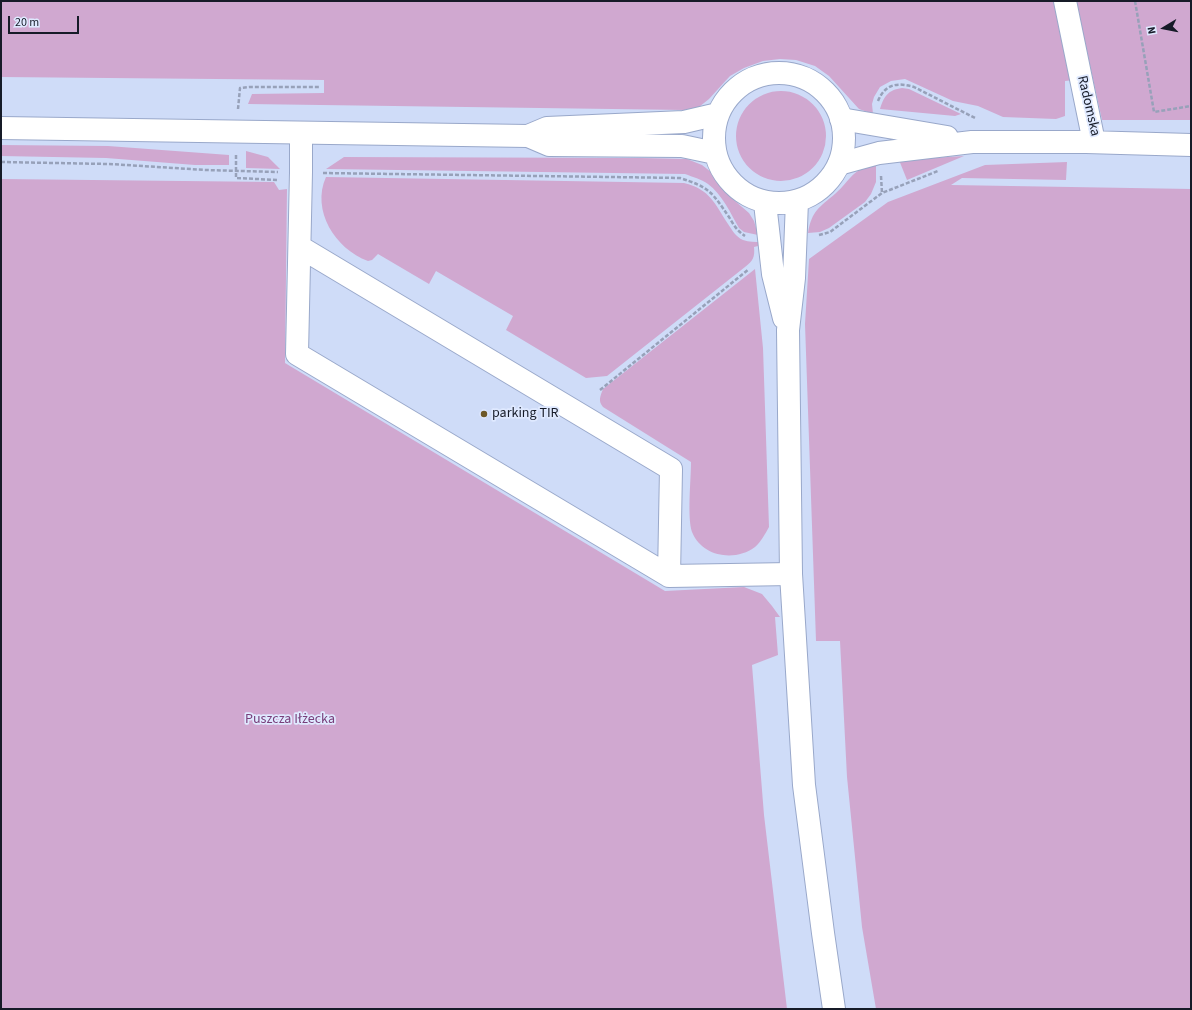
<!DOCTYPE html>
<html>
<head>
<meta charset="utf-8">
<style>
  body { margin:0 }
  #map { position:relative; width:1192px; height:1010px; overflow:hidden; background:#cfdcf8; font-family:"Source Sans 3",sans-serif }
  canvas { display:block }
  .frame { position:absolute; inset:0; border:2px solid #161b28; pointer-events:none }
  .north { position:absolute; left:1144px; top:8px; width:40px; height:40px; -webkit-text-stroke:3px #dfe9ff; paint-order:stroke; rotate:260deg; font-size:11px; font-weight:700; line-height:16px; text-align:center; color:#161b28 }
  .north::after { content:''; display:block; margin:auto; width:14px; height:18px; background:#161b28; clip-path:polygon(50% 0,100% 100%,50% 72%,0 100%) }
  .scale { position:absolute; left:8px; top:16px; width:71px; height:18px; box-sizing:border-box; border:2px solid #161b28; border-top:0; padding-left:5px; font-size:12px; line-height:14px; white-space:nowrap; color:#161b28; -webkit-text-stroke:3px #dfe9ff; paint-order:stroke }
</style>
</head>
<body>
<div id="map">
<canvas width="1192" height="1010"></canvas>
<div class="frame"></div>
<div class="north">N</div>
<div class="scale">20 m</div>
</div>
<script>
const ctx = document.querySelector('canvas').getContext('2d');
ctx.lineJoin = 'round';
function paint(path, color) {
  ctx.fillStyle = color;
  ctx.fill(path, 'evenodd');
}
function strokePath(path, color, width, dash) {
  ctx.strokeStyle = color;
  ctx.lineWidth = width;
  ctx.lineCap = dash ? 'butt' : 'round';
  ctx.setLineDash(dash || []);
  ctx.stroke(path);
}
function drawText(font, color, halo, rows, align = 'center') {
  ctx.font = font + ' "Source Sans 3",sans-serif';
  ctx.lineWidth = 3.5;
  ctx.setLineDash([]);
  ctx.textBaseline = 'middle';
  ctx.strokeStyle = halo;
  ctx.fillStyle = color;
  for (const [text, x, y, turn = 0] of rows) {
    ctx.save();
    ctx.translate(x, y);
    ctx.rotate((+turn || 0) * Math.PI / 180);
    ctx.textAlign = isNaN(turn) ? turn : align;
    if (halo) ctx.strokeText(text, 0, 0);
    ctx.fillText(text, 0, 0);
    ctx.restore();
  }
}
paint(new Path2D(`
  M1,1H1057L1074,80L1065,81V116L1056,119L1003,117L978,106L953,101L905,79L891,81L880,87L874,97L872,104L873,114L859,109L829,76L815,66L796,60L780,59L763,61L744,68L730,76L709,99L699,107L685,110L248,104L252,94L324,93V80L1,77Z
  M1076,1H1191V120H1102Z
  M902,88L909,89L961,114L955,116L880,109C884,96 888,90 902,88Z
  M736 136a45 45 0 1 1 90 0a45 45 0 1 1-90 0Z
  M1,145L108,146L229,155V165H195L106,158L1,156Z
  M246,151L268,157L280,169L246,168Z
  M964,156L907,180L899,160Z
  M344,157L641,158L687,159L702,165L711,172L727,194L749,213L754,221L758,235L744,232L739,228C731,214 722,194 708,184C701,179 693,177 685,174L326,169Z
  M1067,162L1066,180L962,178L951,185L1191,189V1009H876L862,927L847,777L840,641H816L805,324L809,259L888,202L985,165Z
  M876,165V182L871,194L865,202L829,228L820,232L808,233C812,210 819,208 836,193C851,180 852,168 876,165Z
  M326,177L684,183C710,189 715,204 728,224C732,230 736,237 743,240C749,242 755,242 762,242V245L754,247C755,257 753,261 745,267L607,376L586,378L506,330L513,316L436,271L429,284L378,254L372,260L368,261C335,249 311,210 326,177Z
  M1,179L274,182L279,190L287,189L285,363L665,591L744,587L762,594L772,606L780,617H775L778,655L752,665L764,815L787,1009H1Z
  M755,269L763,348L769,527C765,534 761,542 755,547C735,562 702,557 692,532C687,517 691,480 691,462L603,407C598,401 600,397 603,389Z`), '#d0a8d0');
const minor = new Path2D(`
  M1065,1L1094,142
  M841,119L947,137
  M301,133V172L297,354L669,576L791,574
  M839,164L879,153L972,142H1086L1191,145
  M300,247L671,469L669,576`);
const major = new Path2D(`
  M714 138a65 65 0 1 1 130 0a65 65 0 1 1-130 0Z
  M1,128L528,136L549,145L682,146L715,153
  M528,136L547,128L684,122L718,114
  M797,201L794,278L788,330L791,574L804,785L823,933L834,1009
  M765,203L773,274L784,318`);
strokePath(minor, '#99a8ca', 24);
strokePath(major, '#99a8ca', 24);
strokePath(new Path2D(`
  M1135,1L1154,112L1191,106
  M878,101C885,84 897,82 914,87L975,118
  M238,109L240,88L250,87H319
  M236,155V178L278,180
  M1,162L109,164L206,170L278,172
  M323,173L680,178C709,187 712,192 729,217C733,224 737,231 745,236
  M881,176L882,193
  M819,235L830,232L882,193L938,171
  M600,390L749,269`), '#97a1b9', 2.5, [4, 2]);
strokePath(minor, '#fff', 22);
strokePath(major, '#fff', 22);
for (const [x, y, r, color] of [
  [484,414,4,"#6d5827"]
]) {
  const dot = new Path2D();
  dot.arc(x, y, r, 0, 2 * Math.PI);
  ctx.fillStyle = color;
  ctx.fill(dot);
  strokePath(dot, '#dfe9ff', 1.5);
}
drawText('14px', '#161b28', '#dfe9ff', [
  ["Radomska",1088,106,77]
]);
drawText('14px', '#161b28', '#dfe9ff', [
  ["parking TIR",492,414]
], 'left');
drawText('14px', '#783e7a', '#dfe9ff', [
  ["Puszcza Iłżecka",290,720]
]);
</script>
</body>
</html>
